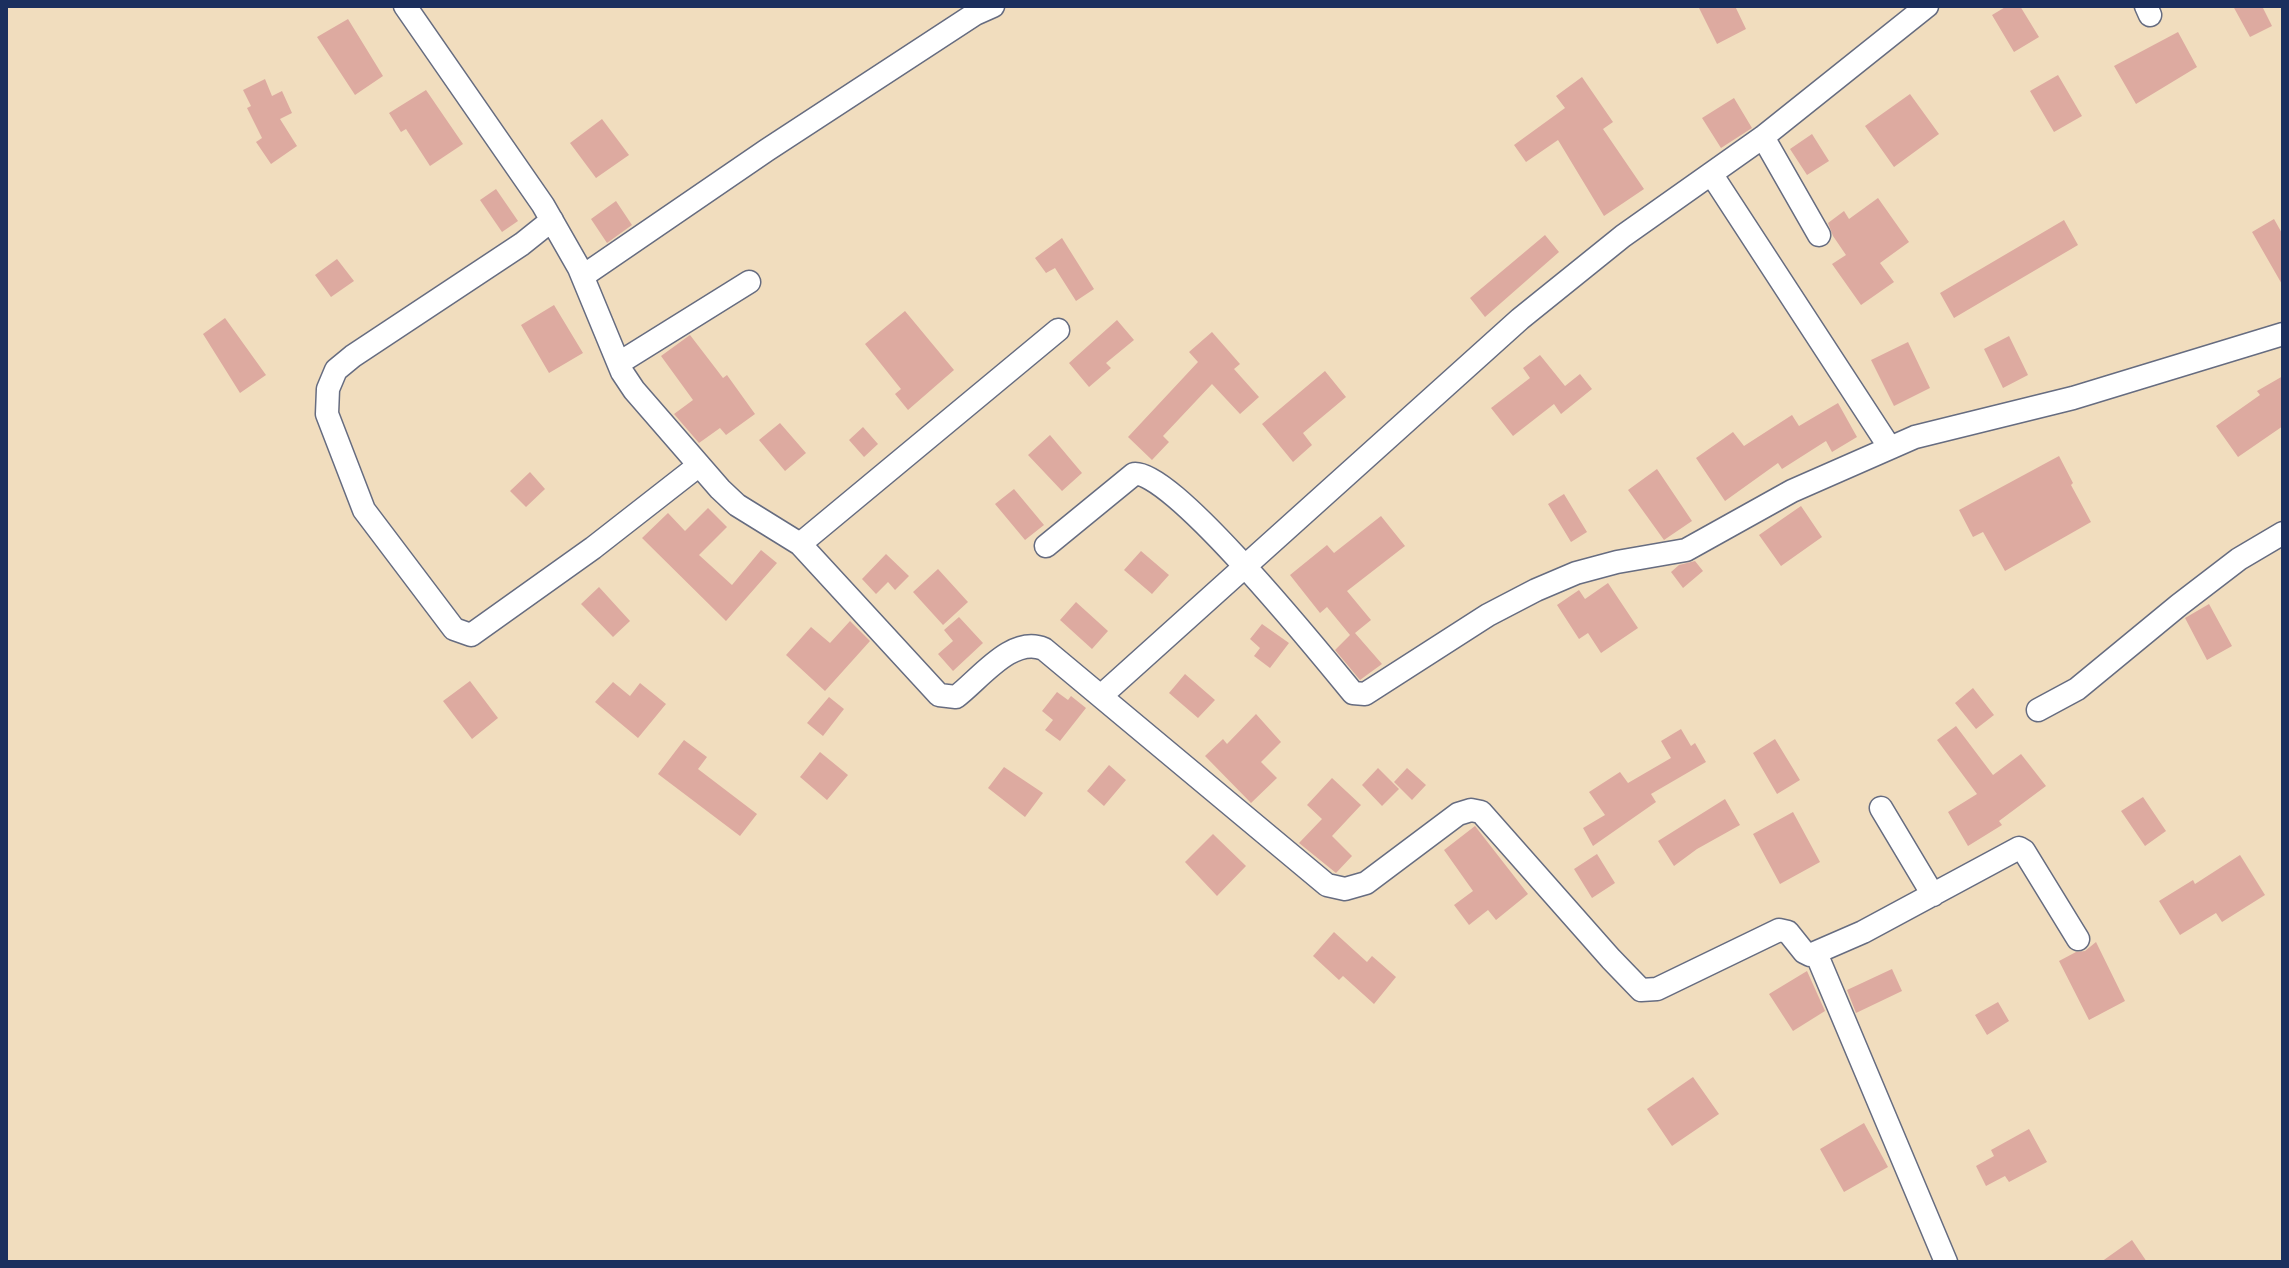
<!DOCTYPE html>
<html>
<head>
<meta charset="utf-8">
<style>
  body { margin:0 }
  #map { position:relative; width:2289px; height:1268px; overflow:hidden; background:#f1ddbe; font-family:Caveat,sans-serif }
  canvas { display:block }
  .frame { position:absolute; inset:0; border:8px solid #1b2f5e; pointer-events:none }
</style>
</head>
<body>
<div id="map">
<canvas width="2289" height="1268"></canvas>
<div class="frame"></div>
</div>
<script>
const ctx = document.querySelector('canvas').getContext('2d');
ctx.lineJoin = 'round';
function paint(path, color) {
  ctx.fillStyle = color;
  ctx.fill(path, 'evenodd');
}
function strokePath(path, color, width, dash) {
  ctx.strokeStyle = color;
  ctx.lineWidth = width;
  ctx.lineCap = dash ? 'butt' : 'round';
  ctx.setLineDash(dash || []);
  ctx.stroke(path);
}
paint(new Path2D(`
  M1698,6H1735L1746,29L1717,44Z
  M2007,6H2020L2039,37L2014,52L1992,15Z
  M2233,6H2262L2272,26L2250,37Z
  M348,19L383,76L355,95L317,37Z
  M2178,32L2197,67L2136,104L2114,66Z
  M2058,75L2082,116L2054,132L2030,91Z
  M1582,77L1613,122L1603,129L1644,189L1604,216L1558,140L1526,162L1514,145L1565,108L1556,96Z
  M265,79L272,96L282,91L292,113L280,119L297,146L271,164L256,142L262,138L247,108L251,106L243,90Z
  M426,90L463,144L430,166L406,129L401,132L389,113Z
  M1910,94L1939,134L1894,167L1865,126Z
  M1734,98L1752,128L1721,148L1702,118Z
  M602,119L629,155L596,178L570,143Z
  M1812,134L1829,161L1807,175L1790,149Z
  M496,189L518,221L502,232L480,200Z
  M1878,198L1909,242L1880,263L1894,282L1861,305L1832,264L1846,255L1833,236L1828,223L1844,211L1849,219Z
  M616,201L632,225L607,243L591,219Z
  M2274,219L2283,235V286L2252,232Z
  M2064,220L2078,245L1954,318L1940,293Z
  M1545,235L1559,252L1485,317L1470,298Z
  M1062,238L1094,289L1076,301L1055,268L1046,273L1035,258Z
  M337,259L354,281L331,297L315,275Z
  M554,305L583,353L549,373L521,325Z
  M905,311L954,370L908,410L895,394L901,389L865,344Z
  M225,318L266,375L240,393L203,334Z
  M1117,320L1134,340L1106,363L1111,368L1089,387L1069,363Z
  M1212,332L1240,364L1234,369L1259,397L1240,414L1212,384L1163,436L1169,442L1152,460L1128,437L1198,362L1189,352Z
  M690,335L723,378L727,375L755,414L726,435L720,428L699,443L674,414L693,400L661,356Z
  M2009,336L2028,375L2003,388L1984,349Z
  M1908,342L1930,388L1894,406L1871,360Z
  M1540,355L1565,386L1580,374L1592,389L1561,414L1554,404L1513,436L1491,408L1530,378L1523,368Z
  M1325,371L1346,397L1303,433L1312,445L1293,462L1262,424Z
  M2283,376V426L2238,457L2216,426L2260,395L2257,391Z
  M1838,403L1857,437L1832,452L1826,441L1782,469L1778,463L1725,501L1696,458L1733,432L1744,446L1792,415L1799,426Z
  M780,423L806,453L785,471L759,440Z
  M863,427L878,444L864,457L849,440Z
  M1050,435L1082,473L1062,491L1028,455Z
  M2059,456L2073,483L2071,485L2091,522L2005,571L1983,532L1973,537L1959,510Z
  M1657,469L1692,521L1664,540L1628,490Z
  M530,472L545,489L526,507L510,491Z
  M1014,489L1044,525L1025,540L995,504Z
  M1564,494L1587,532L1571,542L1548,504Z
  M1801,506L1822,537L1781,566L1759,535Z
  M708,508L727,527L699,555L732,585L761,550L777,563L726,621L642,538L668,513L685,531Z
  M1381,516L1405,546L1347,591L1371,620L1355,633L1382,664L1360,680L1335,650L1350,635L1327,607L1320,613L1290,575L1327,545L1334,553Z
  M1141,551L1169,575L1152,594L1124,570Z
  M886,554L909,576L895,590L888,582L876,594L862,579Z
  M1695,561L1703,571L1683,588L1671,572L1679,565Z
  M938,569L968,602L943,625L913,592Z
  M1608,583L1638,628L1601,653L1588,633L1579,639L1557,605L1579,590L1585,599Z
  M599,587L630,621L613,637L581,604Z
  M1076,602L1108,631L1092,649L1060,620Z
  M2209,604L2232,646L2207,660L2185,618Z
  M959,617L983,643L953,671L938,654L953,641L944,630Z
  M850,621L870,641L825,691L786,655L811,627L830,643Z
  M1262,624L1289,643L1270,668L1254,656L1260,648L1250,639Z
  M1185,674L1215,700L1198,718L1169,693Z
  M470,681L498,718L472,739L443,701Z
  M613,682L630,696L640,683L666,704L638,738L595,702Z
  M1973,688L1994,715L1976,729L1955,703Z
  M1057,692L1068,700L1071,696L1086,708L1060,741L1045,730L1053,720L1042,711Z
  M829,697L844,709L823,736L807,723Z
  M1256,714L1281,742L1261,762L1277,778L1251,803L1205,756L1223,739L1227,744Z
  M1956,726L1993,775L2021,754L2046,786L1999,821L2002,825L1968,846L1948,812L1977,794L1937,740Z
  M1681,729L1691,746L1695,743L1706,762L1651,794L1656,802L1593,846L1583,828L1605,815L1589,792L1620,772L1628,783L1671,758L1661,741Z
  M1775,739L1800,780L1777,794L1753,753Z
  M684,740L707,757L698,769L757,814L740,836L658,774Z
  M820,752L848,775L827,800L800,777Z
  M1109,765L1126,780L1104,806L1087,791Z
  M1004,767L1043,793L1025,817L988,788Z
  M1378,768L1399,789L1382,806L1362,785Z
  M1407,768L1426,785L1412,800L1394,782Z
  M1332,778L1361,805L1332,836L1352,856L1336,873L1299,843L1322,819L1307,805Z
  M2143,797L2166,831L2145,846L2121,811Z
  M1725,799L1740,825L1697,849L1674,866L1658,841Z
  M1793,812L1820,862L1780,884L1753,834Z
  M1475,826L1528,894L1496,920L1488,910L1469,925L1454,905L1473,891L1444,850Z
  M1213,834L1246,866L1217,896L1185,862Z
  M1597,854L1615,883L1592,898L1574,869Z
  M2240,855L2265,895L2222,922L2216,913L2180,935L2159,901L2193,880L2195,884Z
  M1334,932L1367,962L1372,956L1396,977L1374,1004L1343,976L1339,980L1313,956Z
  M2096,942L2125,1001L2089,1020L2059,961L2076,952L2085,951Z
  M1892,969L1902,991L1856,1013L1847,990Z
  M1807,971L1825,1011L1793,1031L1769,994Z
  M1998,1002L2009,1021L1987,1035L1975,1015Z
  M1693,1077L1719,1114L1672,1146L1647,1109Z
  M1864,1123L1888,1167L1844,1192L1820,1149Z
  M2029,1129L2047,1162L2009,1182L2005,1176L1986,1186L1976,1166L1994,1156L1991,1150Z
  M2132,1240L2147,1262H2101Z`), '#ddaaa0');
const street = new Path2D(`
  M405,6L543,205L579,268L622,372L634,390L720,489L737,505L800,544L939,695L956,697C980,679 1012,635 1044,649L1327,885L1345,889L1366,883L1458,814L1471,810L1481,812L1611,959L1641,990L1657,989L1779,930L1788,932L1804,952L1810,955L1863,932L2019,848L2024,851L2078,939
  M2146,6L2150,15
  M1763,137L1819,235
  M1712,175L1890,448
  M552,220L522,244L353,356L336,370L328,389L327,414L364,510L454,629L471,635L593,548L698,466
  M583,276L767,150L975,14L993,6
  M619,363L749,282
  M800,544L1058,330
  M1046,546L1134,474C1171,468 1324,658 1353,693L1365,694L1488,615L1536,590L1576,573L1617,562L1686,550L1792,491L1915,437L2073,398L2283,334
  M1102,695L1520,319L1623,236L1763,137L1927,6
  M2038,710L2077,689L2179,605L2239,559L2283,533
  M1881,808L1933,895
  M1816,953L1946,1262`);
strokePath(street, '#666c80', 25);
strokePath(street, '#fff', 22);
</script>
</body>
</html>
